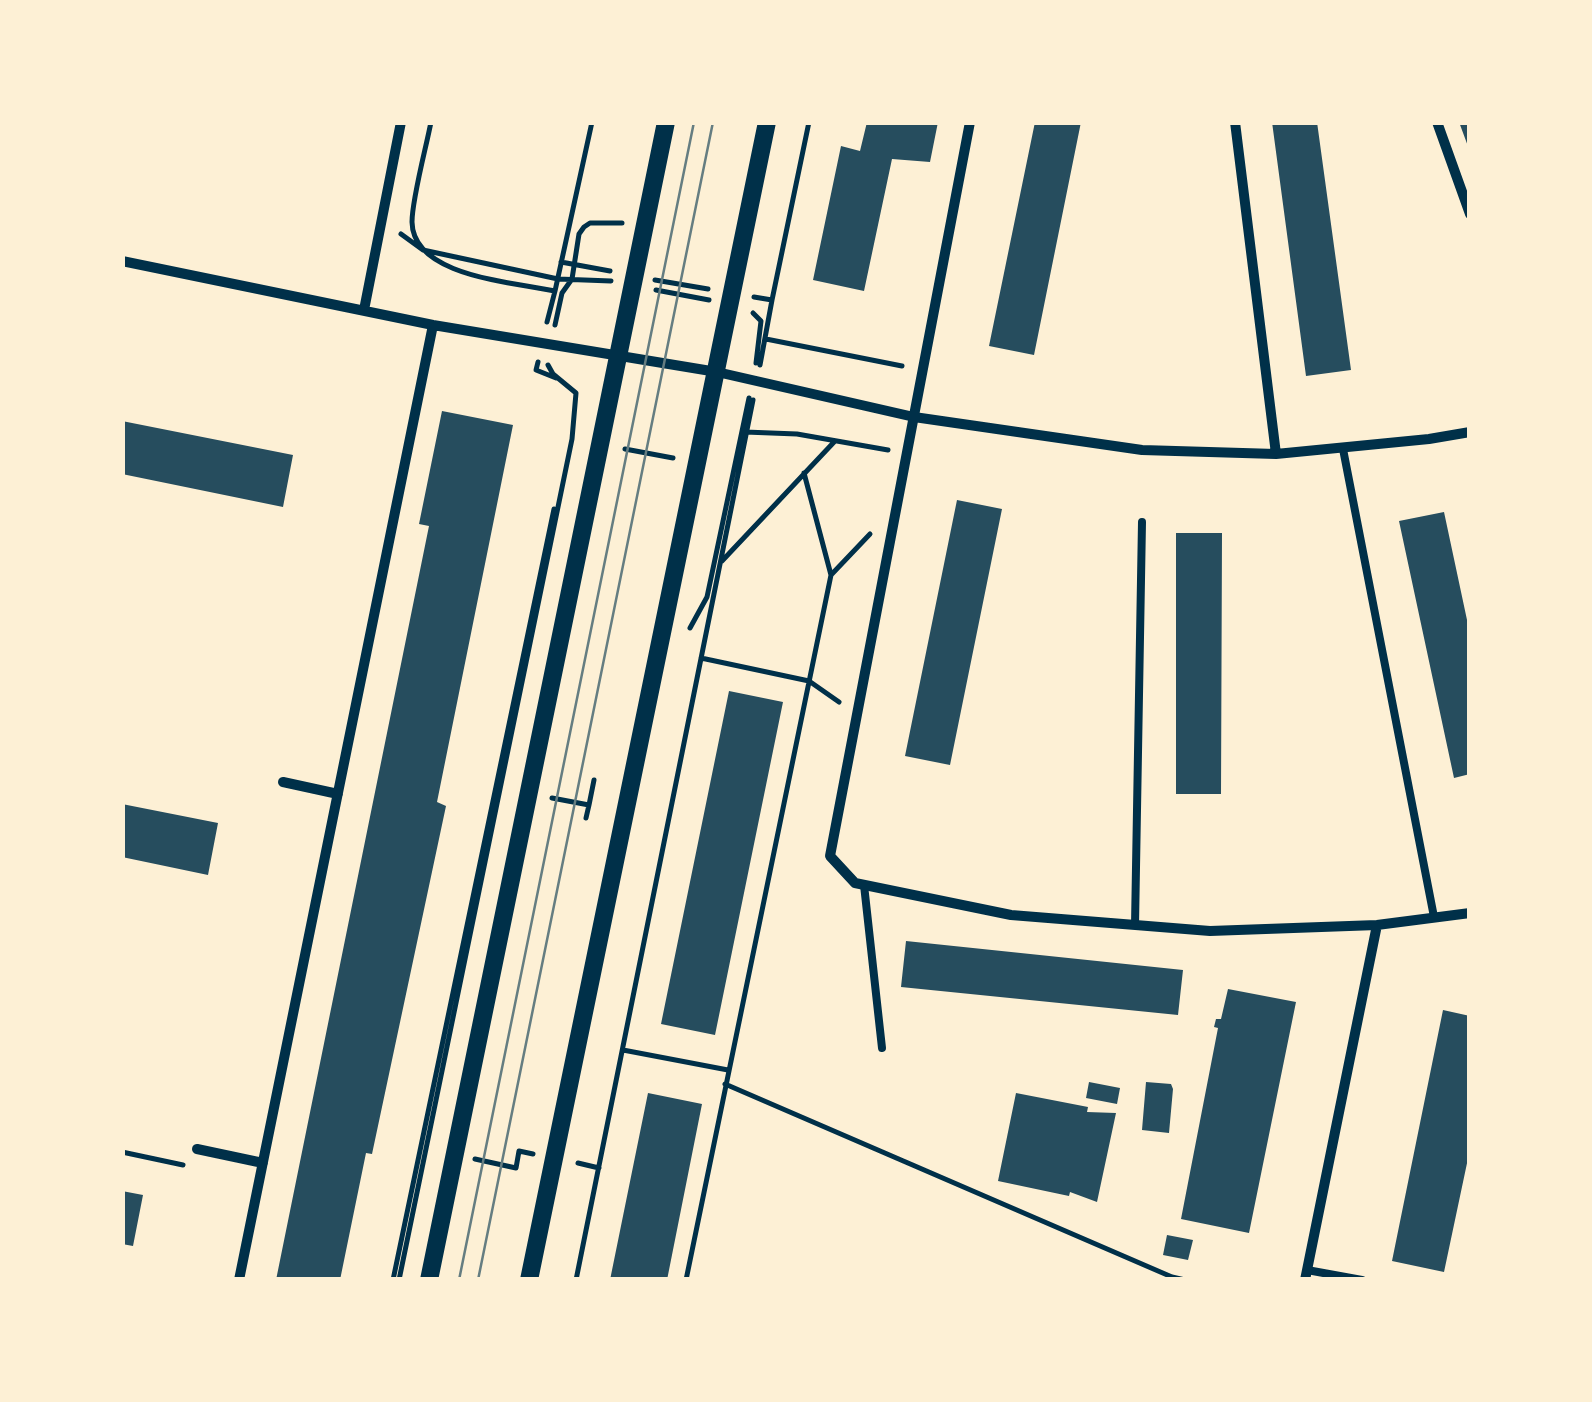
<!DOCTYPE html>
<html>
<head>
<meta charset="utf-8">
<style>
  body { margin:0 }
  #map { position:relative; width:1592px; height:1402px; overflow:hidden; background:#fdf0d5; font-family:"Libre Baskerville",serif }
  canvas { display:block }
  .frame { position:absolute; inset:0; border:125px solid #fdf0d5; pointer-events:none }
</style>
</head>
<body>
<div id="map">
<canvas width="1592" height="1402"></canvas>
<div class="frame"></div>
</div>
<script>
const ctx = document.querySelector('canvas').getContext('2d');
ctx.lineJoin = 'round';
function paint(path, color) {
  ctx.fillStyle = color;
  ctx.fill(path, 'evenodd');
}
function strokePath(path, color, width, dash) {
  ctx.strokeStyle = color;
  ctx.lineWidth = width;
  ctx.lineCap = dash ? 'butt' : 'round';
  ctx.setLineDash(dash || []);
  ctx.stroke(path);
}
paint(new Path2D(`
  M867,122H938L930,162L892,159L864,291L813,280L841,146L860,151Z
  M1035,122H1081L1034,355L989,346Z
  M1272,122H1317L1351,370L1306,376Z
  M1459,122H1470V149H1469Z
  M442,411L513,425L437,802L446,806L372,1154L366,1153L340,1280H276L429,526L419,524Z
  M122,421L293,455L283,507L122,474Z
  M957,500L1002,509L950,765L905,756Z
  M1444,512L1470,634V774L1454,778L1399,521Z
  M1176,533H1222L1221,794H1176Z
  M729,691L783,702L715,1035L661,1024Z
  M122,804L218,823L208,875L122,857Z
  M906,941L1183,970L1178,1015L901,987Z
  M1228,989L1296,1002L1249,1233L1181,1219L1218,1028L1214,1027L1216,1019H1221Z
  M1443,1010L1470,1016V1149L1444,1272L1392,1261Z
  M1089,1082L1120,1088L1117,1104L1086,1098Z
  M1146,1082L1171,1084L1173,1089L1169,1133L1142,1130Z
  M648,1093L702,1104L669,1270L667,1280H610Z
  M1016,1093L1088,1107L1087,1112L1116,1113L1097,1202L1070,1192L1069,1196L998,1181Z
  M122,1191L143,1195L133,1246L122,1244Z
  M1167,1235L1193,1240L1188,1260L1163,1255Z`), '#264d5e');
strokePath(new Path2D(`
  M431,122C426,148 412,199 412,222C413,277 514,282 555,291L592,122
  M401,234L423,250L558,279L611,281
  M561,262L610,271
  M655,280L708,289
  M656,290L709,300
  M754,297L772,300L760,365
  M772,300L809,122
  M753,313L761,321L756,363
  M547,322L555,291
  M555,325L562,293L572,279L579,234L584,227L590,223H622
  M766,339L902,366
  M538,362L536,370L556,378
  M745,432L797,434L888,450
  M625,449L673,458
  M722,561L835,441
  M831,575L870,534
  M690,628L707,597L749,398
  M701,658L809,681L839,702
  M552,798L589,805L586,818
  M589,805L594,780
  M623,1050L728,1070
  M725,1084L1172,1277L1185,1280
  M122,1152L183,1165
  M475,1159L516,1168L519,1151L533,1154
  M578,1163L599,1168
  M393,1280L554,509
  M399,1280L572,439L576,393L553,374L548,365
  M576,1280L753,400
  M686,1280L831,575L804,473`), '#003049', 5);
strokePath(new Path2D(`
  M1343,449L1434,917
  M864,885L882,1048
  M1135,925L1142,522
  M1307,1270L1362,1280`), '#003049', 8);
strokePath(new Path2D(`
  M970,122L830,856L855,883L1011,915L1210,931L1377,925L1470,913
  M1235,122L1276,454
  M1437,122L1470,214
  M122,261L433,325L717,372L914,417L1142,450L1276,454L1429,439L1470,432
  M364,310L401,122
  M283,782L338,794
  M197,1149L263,1163
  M239,1280L433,325
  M1305,1280L1377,925`), '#003049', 10);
strokePath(new Path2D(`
  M429,1280L666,122
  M529,1280L767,122`), '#003049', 18);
strokePath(new Path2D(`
  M459,1280L694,122
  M478,1280L713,122`), '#657d81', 2.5);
</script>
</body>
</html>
